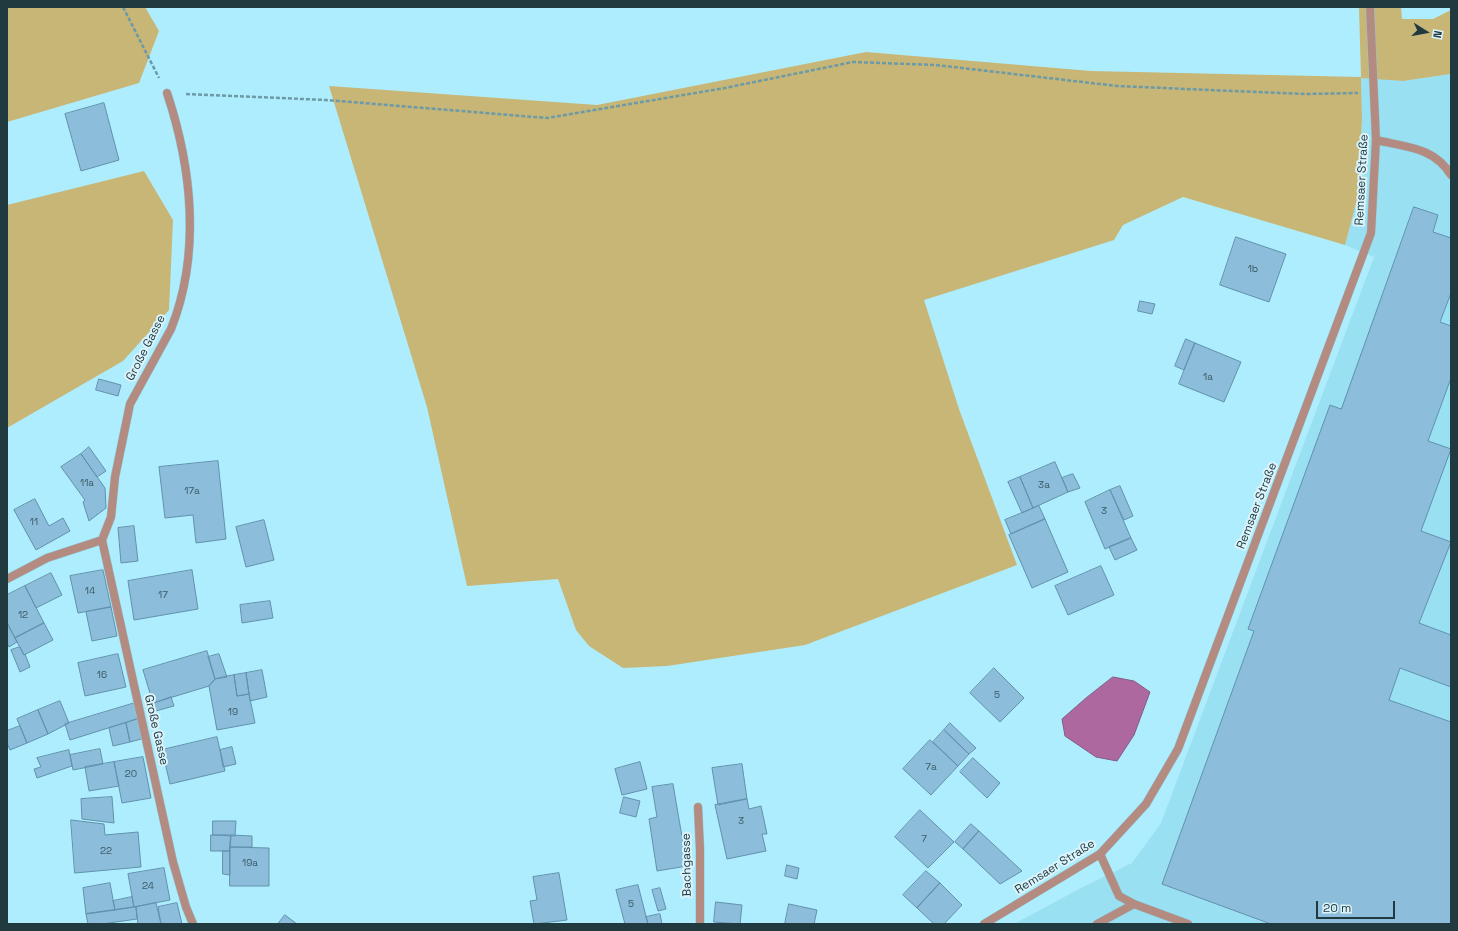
<!DOCTYPE html>
<html>
<head>
<meta charset="utf-8">
<style>
  body { margin:0 }
  #map { position:relative; width:1458px; height:931px; overflow:hidden; background:#aeedfd; font-family:"Space Grotesk",sans-serif }
  canvas { display:block }
  .frame { position:absolute; inset:0; border:8px solid #203a40; pointer-events:none }
  .north { position:absolute; left:1406px; top:12px; width:40px; height:40px; -webkit-text-stroke:3px #dbf3fa; paint-order:stroke; rotate:101deg; font-size:11px; font-weight:700; line-height:16px; text-align:center; color:#203a40 }
  .north::after { content:''; display:block; margin:auto; width:14px; height:18px; background:#203a40; clip-path:polygon(50% 0,100% 100%,50% 72%,0 100%) }
  .scale { position:absolute; left:1316px; top:901px; width:79px; height:18px; box-sizing:border-box; border:2px solid #203a40; border-top:0; padding-left:5px; font-size:12px; line-height:14px; white-space:nowrap; color:#203a40; -webkit-text-stroke:3px #dbf3fa; paint-order:stroke }
</style>
</head>
<body>
<div id="map">
<canvas width="1458" height="931"></canvas>
<div class="frame"></div>
<div class="north">N</div>
<div class="scale">20 m</div>
</div>
<script>
const ctx = document.querySelector('canvas').getContext('2d');
ctx.lineJoin = 'round';
function paint(path, color) {
  ctx.fillStyle = color;
  ctx.fill(path, 'evenodd');
}
function strokePath(path, color, width, dash) {
  ctx.strokeStyle = color;
  ctx.lineWidth = width;
  ctx.lineCap = dash ? 'butt' : 'round';
  ctx.setLineDash(dash || []);
  ctx.stroke(path);
}
function drawText(font, color, halo, rows, align = 'center') {
  ctx.font = font + ' "Space Grotesk",sans-serif';
  ctx.lineWidth = 4;
  ctx.setLineDash([]);
  ctx.textBaseline = 'middle';
  ctx.strokeStyle = halo;
  ctx.fillStyle = color;
  for (const [text, x, y, turn = 0] of rows) {
    ctx.save();
    ctx.translate(x, y);
    ctx.rotate((+turn || 0) * Math.PI / 180);
    ctx.textAlign = isNaN(turn) ? turn : align;
    if (halo) ctx.strokeText(text, 0, 0);
    ctx.fillText(text, 0, 0);
    ctx.restore();
  }
}
paint(new Path2D(`
  M1451,74V924H1014L1081,888L1132,863L1161,823L1374,257L1345,245L1358,196L1362,120L1361,77L1403,81Z`), '#99e1f2');
paint(new Path2D(`
  M7,7H145L159,31L139,83L7,122Z
  M1359,7H1401L1402,19H1433L1451,10V74L1403,81L1361,78L1362,120L1358,196L1345,245L1183,197L1123,225L1114,240L924,300L959,409L1017,565L805,645L667,666L623,668L589,646L576,630L558,579L467,586L427,407L329,86L597,105L866,52L1091,71L1361,77Z
  M144,171L173,220L169,310L123,361L7,428V205Z`), '#c8b676');
const water = new Path2D(`
  M1113,677L1134,681L1150,692L1134,735L1117,761L1096,757L1065,736L1062,719L1086,698Z`);
paint(water, '#ad699f');
strokePath(water, '#835b82', 1);
const building = new Path2D(`
  M104,103L119,160L81,171L65,114Z
  M1414,207L1438,215L1433,232L1451,238V293L1440,322L1451,326V378L1428,441L1451,449L1421,531L1451,542L1419,623L1451,635V687L1400,668L1389,700L1451,722V924H1271L1162,884L1254,631L1248,629L1330,405L1341,409Z
  M1236,237L1286,254L1269,302L1220,285Z
  M1140,301L1155,304L1152,314L1138,311Z
  M1186,339L1195,343L1184,370L1175,366Z
  M1195,343L1241,362L1224,402L1179,384Z
  M99,379L121,385L118,396L96,390Z
  M89,447L106,471L97,477L81,454Z
  M81,454L105,488L106,508L89,521L83,502L85,500L61,467Z
  M218,461L226,539L196,543L193,515L165,518L159,467Z
  M1055,462L1068,492L1033,508L1020,477Z
  M1073,474L1080,488L1068,492L1062,478Z
  M1020,477L1033,508L1022,513L1008,482Z
  M1120,486L1133,516L1124,520L1110,490Z
  M1110,490L1131,538L1105,549L1085,502Z
  M35,499L49,526L63,518L70,531L36,550L14,510Z
  M1039,506L1045,519L1011,534L1005,520Z
  M1045,519L1068,572L1032,588L1009,535Z
  M264,520L274,560L246,567L236,527Z
  M134,526L138,561L121,563L118,528Z
  M1131,538L1137,550L1115,560L1109,547Z
  M1101,566L1114,595L1068,615L1055,586Z
  M103,570L111,607L78,613L70,576Z
  M192,570L198,609L134,620L128,581Z
  M51,573L62,595L36,608L25,586Z
  M25,586L44,623L15,638L7,622V595Z
  M270,601L273,618L242,623L240,605Z
  M111,607L117,636L92,641L86,612Z
  M44,623L53,640L24,655L15,638Z
  M9,627L17,642L9,647L7,643V628Z
  M20,647L24,655L25,654L30,667L20,672L11,650Z
  M207,651L215,679L209,686L153,703L143,670Z
  M118,654L126,687L85,696L78,663Z
  M219,654L227,677L215,679L208,657Z
  M994,668L1024,698L1000,722L970,693Z
  M262,670L267,697L250,701L246,673Z
  M246,673L249,694L237,696L234,675Z
  M234,675L237,696L249,694L255,723L217,730L209,686L215,679Z
  M171,697L174,706L152,712L149,700L152,699L153,703Z
  M60,701L69,723L48,734L38,710Z
  M135,703L140,718L70,740L65,724Z
  M38,710L48,734L27,743L17,719Z
  M140,718L145,738L130,742L126,723Z
  M126,723L130,742L113,746L109,728Z
  M950,723L976,748L969,754L944,730Z
  M20,726L27,743L10,750L7,743V731Z
  M944,730L969,754L958,766L933,742Z
  M217,737L225,771L170,784L162,750Z
  M930,740L958,766L931,795L903,769Z
  M232,747L236,764L223,767L220,750Z
  M100,749L103,764L73,770L70,755Z
  M69,750L72,766L37,778L34,769L41,767L37,758Z
  M143,757L151,798L122,803L114,762Z
  M973,758L1000,783L987,798L960,772Z
  M114,762L119,786L89,791L85,767Z
  M640,762L647,789L622,795L615,769Z
  M742,764L747,799L718,805L712,768Z
  M673,784L687,866L657,871L649,819L657,817L652,787Z
  M112,797L114,823L82,819L81,799Z
  M624,797L640,801L636,817L620,813Z
  M747,799L749,809L761,806L767,834H762L766,851L727,859L715,805Z
  M920,810L954,842L928,868L895,837Z
  M71,820L104,824L105,835L138,832L141,867L75,873Z
  M213,821H236L235,836L213,835Z
  M971,824L979,831L963,849L955,842Z
  M979,831L1022,871L1000,884L963,849Z
  M211,835H231L230,851H211Z
  M231,835L252,836V847H230Z
  M230,847L269,848V886H230Z
  M223,851H230V875L223,874Z
  M787,865L799,868L797,879L785,876Z
  M164,868L170,900L134,907L128,874Z
  M926,871L940,883L917,908L903,895Z
  M559,873L567,920L534,924L530,901L537,900L533,877Z
  M110,883L115,910L86,914L83,888Z
  M940,883L962,905L944,924H934L917,908Z
  M638,885L648,924H625L616,890Z
  M660,888L666,909L658,911L652,890Z
  M132,897L134,907L115,910L113,901Z
  M716,902L742,905L740,924L714,922Z
  M156,903L161,924H138L136,907Z
  M177,903L182,924H161L158,907Z
  M789,904L817,910L814,924H785Z
  M136,907L137,919L102,924H88L86,914Z
  M660,914L662,924H648L646,917Z
  M285,915L297,924H278Z`);
paint(building, '#8cbdda');
strokePath(building, '#6191ad', 1);
const service = new Path2D(`
  M1376,140C1406,147 1434,147 1451,175
  M1100,854L1119,896L1134,904L1188,924
  M1097,924L1134,904`);
const minor = new Path2D(`
  M167,93C192,168 201,254 171,329L130,404L115,477L111,517L102,540L173,862L186,907L193,924
  M7,579L47,558L102,540
  M698,807L700,850V924
  M984,924L1100,854L1146,804L1178,749L1371,233L1376,140L1370,7`);
strokePath(service, '#92c9d7', 9);
strokePath(minor, '#92c9d7', 9);
strokePath(new Path2D(`
  M123,7L159,78
  M186,94L326,100L547,118L725,88L853,62L936,65L1117,86L1305,94L1358,93`), '#6c9aa6', 2.5, [4, 2]);
strokePath(service, '#b38b81', 8);
strokePath(minor, '#b38b81', 8);
drawText('10px', '#3b5b66', null, [
  ["1b",1253,269],
  ["1a",1208,377],
  ["11a",87,483],
  ["3a",1044,485],
  ["17a",192,491],
  ["3",1104,511],
  ["11",34,522],
  ["14",90,591],
  ["17",163,595],
  ["12",23,615],
  ["16",102,675],
  ["5",997,695],
  ["19",233,712],
  ["7a",931,767],
  ["20",131,774],
  ["3",741,821],
  ["7",924,839],
  ["22",106,851],
  ["19a",250,863],
  ["24",148,886],
  ["5",631,904]
]);
drawText('12px', '#203a40', '#dbf3fa', [
  ["Remsaer Straße",1362,180,-87],
  ["Große Gasse",146,348,-63],
  ["Remsaer Straße",1257,506,-69],
  ["Große Gasse",156,730,77],
  ["Bachgasse",687,865,-91],
  ["Remsaer Straße",1055,867,-32]
]);
</script>
</body>
</html>
